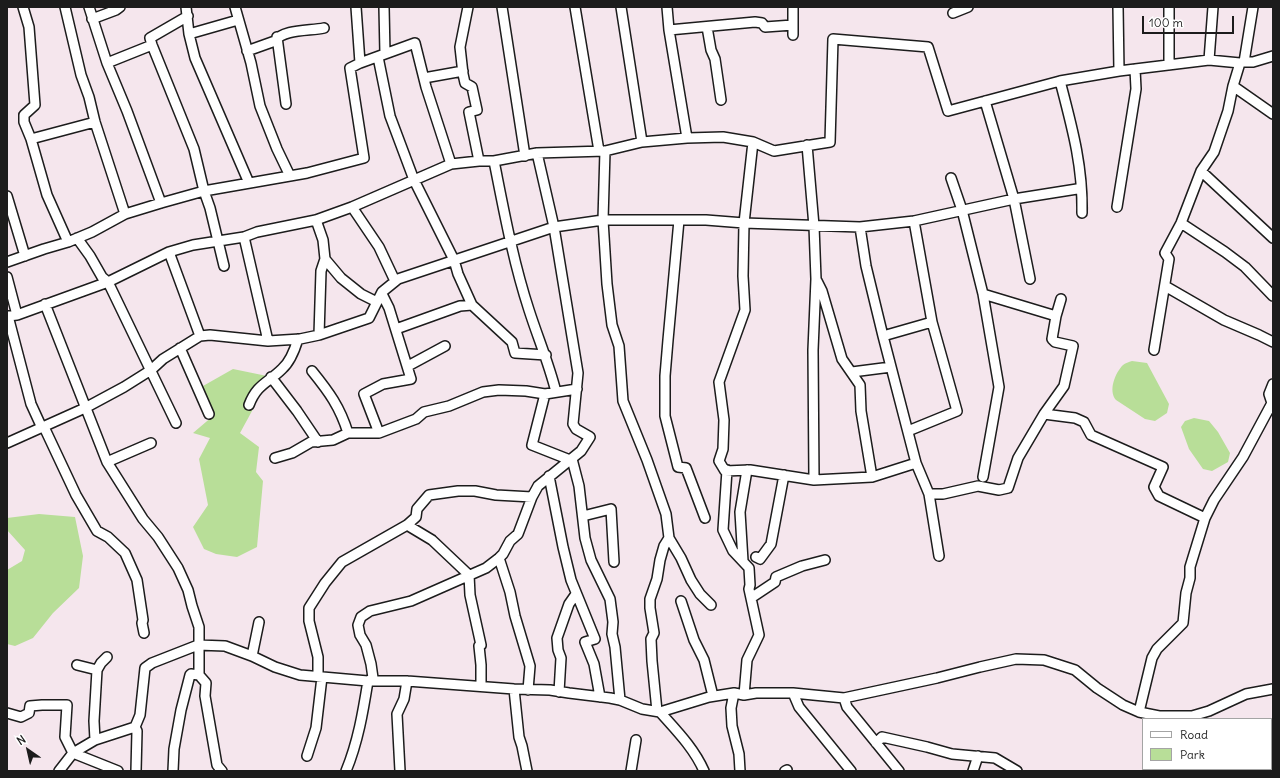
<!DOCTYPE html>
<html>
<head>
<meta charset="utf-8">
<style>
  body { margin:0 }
  #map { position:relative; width:1280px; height:778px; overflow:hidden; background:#f5e6ed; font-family:Delius,sans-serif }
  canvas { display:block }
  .frame { position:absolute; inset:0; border:8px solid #1c1c1c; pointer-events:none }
  .legend { position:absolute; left:1142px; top:718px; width:130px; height:52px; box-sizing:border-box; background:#fff; border:1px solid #a4a4a4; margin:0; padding:5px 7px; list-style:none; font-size:12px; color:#1c1c1c }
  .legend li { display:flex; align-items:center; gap:8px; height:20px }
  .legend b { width:20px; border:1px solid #a4a4a4 }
  .north { position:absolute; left:8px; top:730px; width:40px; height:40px; -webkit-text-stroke:3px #fff; paint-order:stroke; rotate:326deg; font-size:11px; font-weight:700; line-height:16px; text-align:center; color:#1c1c1c }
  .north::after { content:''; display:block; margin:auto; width:14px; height:18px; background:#1c1c1c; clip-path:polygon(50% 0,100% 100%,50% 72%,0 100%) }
  .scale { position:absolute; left:1142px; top:16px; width:92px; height:18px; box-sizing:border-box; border:2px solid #1c1c1c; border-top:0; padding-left:5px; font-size:12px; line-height:14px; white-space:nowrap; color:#1c1c1c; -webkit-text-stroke:3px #fff; paint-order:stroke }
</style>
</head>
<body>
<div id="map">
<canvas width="1280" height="778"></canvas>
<div class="frame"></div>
<ul class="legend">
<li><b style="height:5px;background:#fff"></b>Road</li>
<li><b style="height:11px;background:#b8de98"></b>Park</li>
</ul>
<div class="north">N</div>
<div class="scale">100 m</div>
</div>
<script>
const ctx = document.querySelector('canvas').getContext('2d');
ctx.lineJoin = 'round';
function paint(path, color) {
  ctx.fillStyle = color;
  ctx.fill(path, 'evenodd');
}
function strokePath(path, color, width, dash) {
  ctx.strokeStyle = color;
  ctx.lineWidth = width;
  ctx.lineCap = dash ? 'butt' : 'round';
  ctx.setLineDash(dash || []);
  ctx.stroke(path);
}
paint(new Path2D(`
  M1132,361L1147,363L1169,404L1167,413L1155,421L1145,419L1116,400C1108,391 1115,373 1123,365C1125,363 1129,362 1132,361Z
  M233,369L267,376L252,411L240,433L259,447L256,472L263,481L257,547L237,557L216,554L204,549L193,527L208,505L199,459L210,438L193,433L213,416L203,386Z
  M1194,418L1209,421L1218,432L1230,453L1228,462L1212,471L1203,469L1189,449L1181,427L1185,421Z
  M39,514L75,517L83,556L79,588L53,613L33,638L15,646L7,644V570L22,561L25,550L7,530V518Z`), '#b8de98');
const minor = new Path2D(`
  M23,7L29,27L35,105L24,115V122L31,139L47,195L68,242
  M65,7L81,75L89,97L95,122L125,214
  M89,7L107,63L127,111L161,203
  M186,7L189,34L195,58L249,183
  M235,7L251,63L260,106L277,149L290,176
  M356,7L360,63
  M384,7L385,54
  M468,7L460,47L463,74L465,83L472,87L477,110L469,112L479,161
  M502,7L525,156
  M575,7L599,151
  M621,7L642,142
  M667,7L669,30L687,138
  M793,7V35
  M1118,7L1119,71
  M953,13L968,7
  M188,16L150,38L152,45L194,149L204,191L210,208L224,266
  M92,19L116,10L120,7
  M707,27L711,50L715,59L721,100
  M669,30L755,22L762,23L765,27L793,25
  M189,34L238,20
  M277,37L286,104
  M247,51L275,41C283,29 310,31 324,28
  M378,57L390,116L414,180L454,260L458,274L472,305
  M1209,60L1213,7
  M1244,62L1253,7
  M107,63L152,45
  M1169,65V7
  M424,78L463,71
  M1060,81C1072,127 1083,166 1082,213
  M1233,86L1273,114
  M985,101L1014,199L1030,279
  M31,139L95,122
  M753,142L744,223L743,276L745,310L719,382L724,420L723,449L719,461L725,471L750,470L814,480L872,477L916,463
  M807,145L814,226L816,279L813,350L814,480
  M605,151L603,220L607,284L612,325L619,346L623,401L647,460L666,514L669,538L681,558L691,580L700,594L711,605
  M494,161C504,211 513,261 529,310C538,338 549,364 556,392
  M1201,171L1273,238
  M951,178L962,210L983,294L999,387L983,477
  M7,196L25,256
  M352,207L379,247L395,281
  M1117,207L1136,89L1135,69
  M316,220L323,240L325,259L321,271L319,335
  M679,220L668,340L665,376V416L678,467L686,468L705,518
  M1181,223L1225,252L1245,267L1273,296
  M860,227L866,266L883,336L916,463L929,494L939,556
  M244,237L268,341
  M77,238L90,256L102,277L108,282L176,423
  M169,252L200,336
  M325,259L341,278L361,294L377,302
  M7,262L44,249L68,242L92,232L125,214L161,203L204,191L307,173L364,158L350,68L360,63L415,43L426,87L451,164
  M7,277L17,315L108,282L169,252L193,245L244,237L257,232L316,220L352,207L451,164L479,161H494L537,153L605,151L642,142L687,138L723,137L753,142L774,151L830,142L833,39L928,47L948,111L1060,81L1119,71L1209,60L1240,63L1244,62H1253L1273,56
  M817,281L822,291L842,359L860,385L861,411L872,477
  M1165,286L1224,320L1259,335L1273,342
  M983,294L1056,316
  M45,304L107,462L143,519L158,537L178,568L188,590L192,606L199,627V675L206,683L205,696L217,765L222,771
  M17,315L8,316L31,404L42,428
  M396,329L460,306L472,305L512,342L515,353L546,355
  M883,336L932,322
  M180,348L209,414
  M1154,350L1169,259L1165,253L1181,223L1201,171L1214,152L1228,111L1233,86L1240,63
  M408,366L445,346
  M312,371C329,392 340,407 348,433
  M852,372L891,367
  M271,377L297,411L318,442
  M545,394L532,445L570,460
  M249,405C257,384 268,383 282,369C290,362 295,349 298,339
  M1044,414L1075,418L1084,422L1091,435L1163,467L1154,487L1159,496L1205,518
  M44,427L76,495L97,531L108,537L125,553L137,580L143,620L142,623L144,633
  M908,431L957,411L932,322L914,221
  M379,433L364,394L383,384L411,379L389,308L383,296L382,292
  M7,443L85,408L124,387L151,370L163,359L200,336L210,335L268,341L300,339L319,335L369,318L382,292L398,279L554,227L603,220H706L744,223L860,227L914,221L1014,199L1077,189
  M275,458L292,453L311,442L333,440L348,433H379L416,419L424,412L449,406L483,392L499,390L526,391L545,394L577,389
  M572,459L579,486L585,538L591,560L610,599L613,622L612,634L615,647L620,700
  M107,462L151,443
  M727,470L723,530L733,551L749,568L750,585L749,589L759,635L747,660L744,695
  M549,476L563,547L571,580L595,639L585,642L594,664L600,697
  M929,494H943L978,486L999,490L1008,488L1018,458L1044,414L1064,386L1073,346L1055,342L1052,339L1056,316L1061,299
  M583,516L611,509L614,562
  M407,525L432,540L469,575L470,595L481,645L479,646L481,665V686
  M756,557L760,559L771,544L784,475
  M499,558L510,592L515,616L530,666L528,690
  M743,561L740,512L747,470
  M751,598L775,582L776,577L802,566L825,560
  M681,601L694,640L704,660L713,696
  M252,656L259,622
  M77,665L97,670
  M318,676V657L309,621V608L325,583L342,562L407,525L416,517L417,509L429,495L458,491H475L496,495L532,497
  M514,689L519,737L522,746L527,771
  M559,692L561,658L558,650L557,638L569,604L576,594
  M734,693L731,708L732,726L739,754L740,771
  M793,693L799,707L851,771
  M844,698L847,707L899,771
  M657,711L652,661L651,639L654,633L650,608V599L657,579L660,560L664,546L669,538
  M660,712C676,730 694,748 704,771
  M1139,712L1152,658L1157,649L1183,623L1186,593L1190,578V567L1205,518L1214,500L1243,457L1272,403L1269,394L1273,384
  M7,713L21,717L29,713L30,706L42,705H67L65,737L73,753L118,771
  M135,727L137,731L136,771
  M95,740L94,721L97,670L101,663L107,657
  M876,743L882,737L927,747L952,754L995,758L1017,771
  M307,756L316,728L322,677
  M1201,769L1203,771
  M59,771L73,753L95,740L135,727L140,715L145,668L152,663L198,645L225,646L252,656L275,667L300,675L368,681H407L514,689L550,690L569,693L610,698L620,700L642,709L660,712L709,697L734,693L744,695L756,693H793L844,698L937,678L980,667L1016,659L1044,660L1075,670L1097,688L1123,705L1139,712L1159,716H1192L1209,711L1246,694L1273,689
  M173,771L174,749L181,710L190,675L191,674L199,675
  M346,771C358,742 363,712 368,681L373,678L371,664L366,645L360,635L358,625L361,617L370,611L411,601L486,568L499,558L503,554L510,541L518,534L532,497L538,486L581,451L590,437L576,429L573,424L578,373L554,227L537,153
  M400,771L397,714L404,699L407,681
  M631,771L636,740
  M785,771L787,770
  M973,771L978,756`);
strokePath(minor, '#1c1c1c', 12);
strokePath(minor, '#fff', 9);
</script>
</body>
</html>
